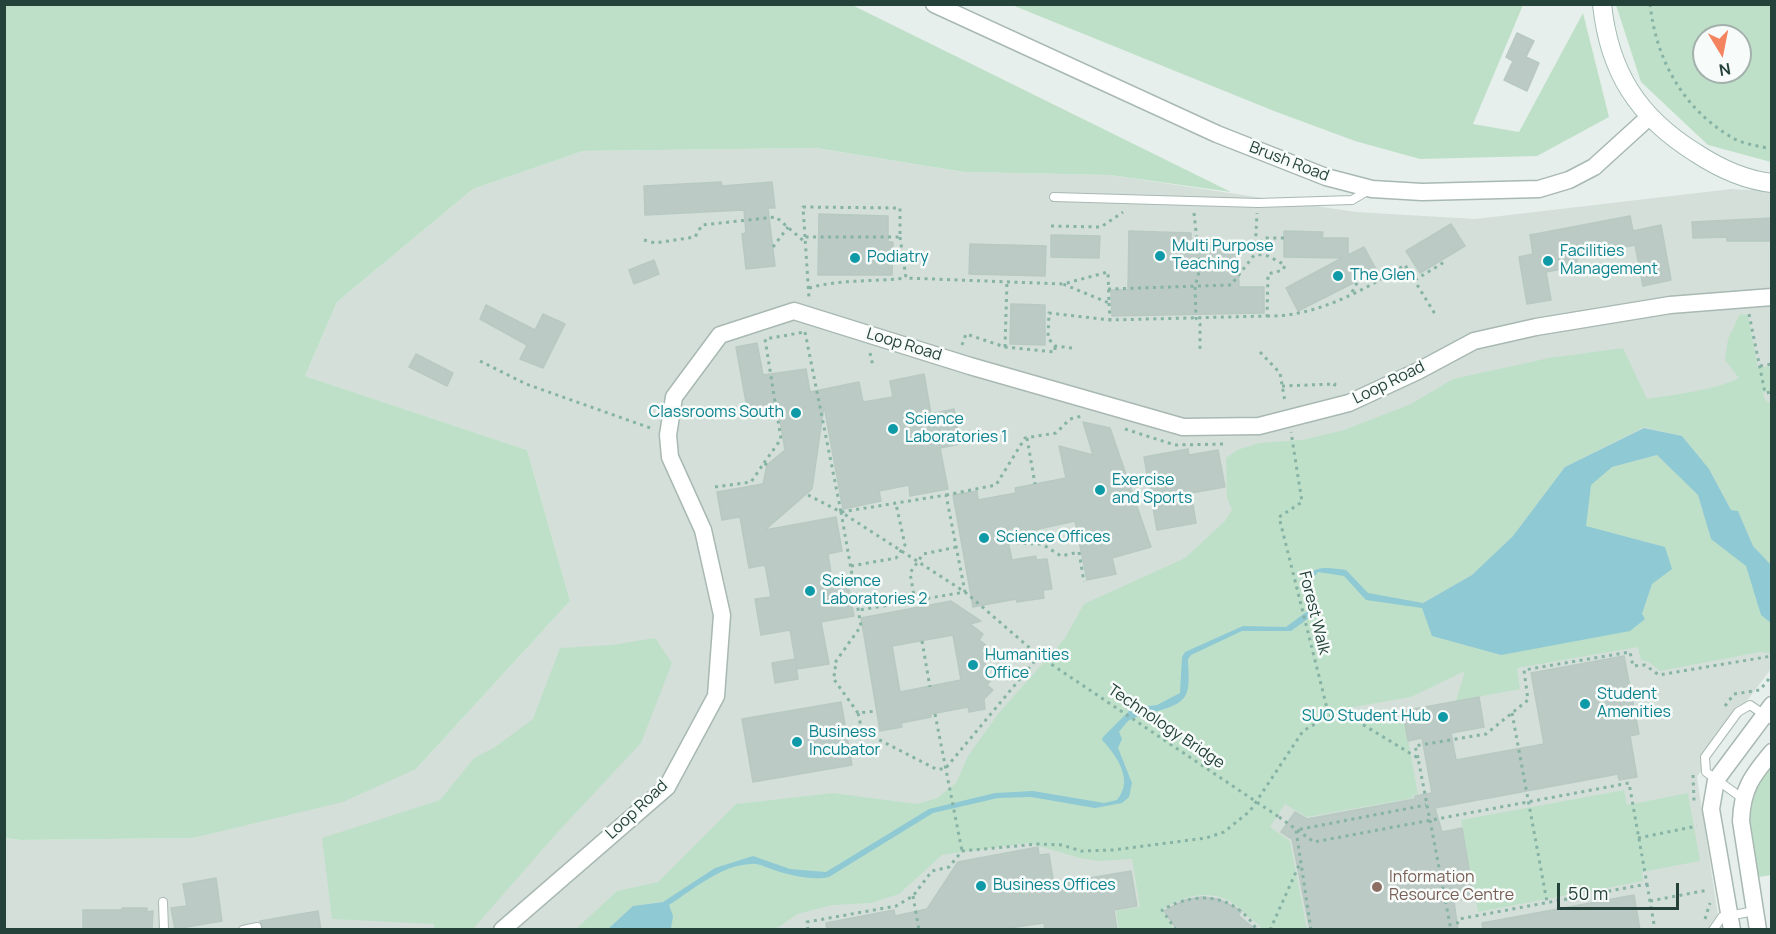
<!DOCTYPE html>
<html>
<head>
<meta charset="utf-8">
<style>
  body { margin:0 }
  #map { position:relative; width:1776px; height:934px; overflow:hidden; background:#e6efeb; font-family:Manrope,sans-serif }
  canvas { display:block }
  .frame { position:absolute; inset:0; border:6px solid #24423a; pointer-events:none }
  .north { position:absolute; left:1692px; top:24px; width:60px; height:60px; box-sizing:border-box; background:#f7fbf9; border:2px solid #a3b1ad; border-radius:50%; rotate:170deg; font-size:16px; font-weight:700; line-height:24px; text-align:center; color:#24423a }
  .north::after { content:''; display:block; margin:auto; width:21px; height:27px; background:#f4845f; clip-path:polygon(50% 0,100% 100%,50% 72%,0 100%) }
  .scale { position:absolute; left:1557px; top:883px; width:122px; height:27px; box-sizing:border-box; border:3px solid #24423a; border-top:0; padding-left:8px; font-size:18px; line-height:21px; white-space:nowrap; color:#24423a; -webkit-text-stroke:4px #f7fbf9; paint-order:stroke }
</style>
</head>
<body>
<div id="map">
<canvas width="1776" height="934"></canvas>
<div class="frame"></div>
<div class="north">N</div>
<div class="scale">50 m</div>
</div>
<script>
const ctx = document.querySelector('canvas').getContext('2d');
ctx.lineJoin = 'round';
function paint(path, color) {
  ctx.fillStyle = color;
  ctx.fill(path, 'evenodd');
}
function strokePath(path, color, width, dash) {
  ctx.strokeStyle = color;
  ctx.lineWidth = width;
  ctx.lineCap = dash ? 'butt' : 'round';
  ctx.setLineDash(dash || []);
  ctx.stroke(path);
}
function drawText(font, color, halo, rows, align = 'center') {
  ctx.font = font + ' Manrope,sans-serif';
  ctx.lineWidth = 5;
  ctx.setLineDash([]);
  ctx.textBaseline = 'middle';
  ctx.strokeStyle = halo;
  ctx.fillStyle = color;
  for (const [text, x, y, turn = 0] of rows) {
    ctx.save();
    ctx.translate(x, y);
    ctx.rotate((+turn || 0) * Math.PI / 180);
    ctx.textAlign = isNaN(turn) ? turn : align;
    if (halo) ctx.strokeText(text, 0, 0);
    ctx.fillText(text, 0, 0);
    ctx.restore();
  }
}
paint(new Path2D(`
  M816,148L964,172L1110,175L1356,212L1475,219L1731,189L1771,191V669L1746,702L1697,777L1720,929H5L4,838L21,840L193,838L416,769L570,601L527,450L305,376L337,302L473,189L583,151Z`), '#d4dfda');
paint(new Path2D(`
  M4,5H852L1231,192L1110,175L964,172L816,148L583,151L473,189L337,302L305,376L527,450L570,601L416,769L343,802L193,838L21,840L5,838Z
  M1012,5H1523L1473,124L1519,132L1583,13L1609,117L1537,156L1420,159L1355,141L1274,111Z
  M1616,5H1771V162L1708,145L1641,82ZM1704,36H1740V72H1704Z
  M1740,314L1748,315L1758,368L1771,366V390L1763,393L1765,400L1772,404L1771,565L1753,546L1738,511L1731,510L1711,472L1682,436L1644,427L1565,467L1513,536L1472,575L1421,604L1432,636L1501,655L1642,615L1652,584L1671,568L1665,547L1585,526L1591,484L1612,467L1657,455L1698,495L1711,539L1747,566L1761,615L1771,623V653L1760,652L1660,671L1649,662L1641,660L1638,647L1517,668L1520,689L1456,701L1465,671L1411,697L1348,708L1405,723L1418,794L1412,795L1413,798L1307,817L1285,804L1270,827L1290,841L1307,929H1262C1258,922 1251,920 1245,914C1222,887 1189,892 1162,910L1174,929H1119L1116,911L1140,907L1132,859L1099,861L1080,858L1028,843L942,855L899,894L871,903L833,905L797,914L779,927L771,929H671L672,916L667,901L633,906L608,929L575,930L617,891L658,882L736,804L833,793L917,804L937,798L956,783L968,756L998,714L1065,638L1084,604L1185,558L1225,521L1232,510L1227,498L1226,458L1237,450L1259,443L1302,440L1344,430L1411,404L1453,379L1549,358L1623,348L1647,399C1676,394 1713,391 1739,378L1725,360L1728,339Z
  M655,638L672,663L641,743L556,834L473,929H434V924L332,919L322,838L440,800L474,758L495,747L533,719L560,648L612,645Z
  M1771,763V875L1759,877C1749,830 1741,804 1771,763Z
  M1624,790L1627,805L1688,793L1700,861L1642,872L1643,881L1478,912L1461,820Z`), '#bfe0c8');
paint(new Path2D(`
  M1644,428L1682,436L1709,469L1731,510L1738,511L1753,546L1771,565V623L1761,615L1746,566L1711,539L1698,495L1657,455L1612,467L1591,485L1586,526L1665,547L1672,569L1652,584L1642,614L1645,619L1630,631L1501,655L1432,636L1422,608L1366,600L1344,576L1318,572L1310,582L1315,612L1313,615L1291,631H1242L1191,655L1188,659C1188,669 1190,682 1187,692C1182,711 1143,711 1128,721C1125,724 1122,728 1119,732L1122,739L1118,748L1132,783L1129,797L1122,803L1095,808L1031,797L998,798L933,813L829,877C813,881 789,875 774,870C767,868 759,863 751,864C721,865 694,889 669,905L673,916L671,929H608L633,906L663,902L715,868L753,856L790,869L826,872L929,809L995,793L1033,791L1104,803L1117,800C1134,780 1117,756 1102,740L1103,737L1132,708L1157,705L1180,693L1182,657L1185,652L1243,626L1286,627L1309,610L1304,580C1314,564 1329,568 1346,570L1368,593L1423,603L1472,575L1513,536L1565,467Z`), '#8ec9d4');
const building = new Path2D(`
  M1517,33L1534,41L1526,57L1539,63L1527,91L1504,80L1513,61L1506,57Z
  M721,182L722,186L772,182L775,208H768L775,266L746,269L742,234L746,233L744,210L645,215L644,186Z
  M819,214L888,216V242H893L892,275H818Z
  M1630,216L1633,231L1661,225L1671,280L1643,286L1635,245L1576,256L1578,266L1546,272L1551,300L1527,304L1519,257L1533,254L1530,235Z
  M1772,218V241H1727V237L1693,238L1692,222Z
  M1451,224L1465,246L1420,273L1406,251Z
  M1129,231L1191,233V246H1238L1239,287H1264V313L1112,316L1111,290H1128Z
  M1284,231L1323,232L1322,238H1348V255L1364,247L1377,271L1298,311L1286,288L1342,258L1284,257Z
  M1051,235L1100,236L1099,258L1051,257Z
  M970,244L1046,246L1045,276L969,274Z
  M654,260L659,274L634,284L629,270Z
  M1011,304L1045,305V345L1010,344Z
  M486,305L535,330L543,314L565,324L543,368L520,359L527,345L480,319Z
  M757,343L763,375L806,369L810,392L859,382L863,402L893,397L890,381L924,374L931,414L954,409L960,444L940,448L948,489L910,496L909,485L879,491L881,501L843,509L824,406L812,489L765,530L836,517L842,551L828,554L833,586L848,583L854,616L821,622L829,664L797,669L790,630L761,635L755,599L771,597L765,565L749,568L740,517L722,520L717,492L763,484L767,465L785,450L778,408L748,413L736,347Z
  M416,354L453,373L447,386L409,367Z
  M1083,422L1110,428L1151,547L1112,558L1116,574L1087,580L1075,521L1007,536L1012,560L1036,556V560L1047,559L1052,589L1043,590L1044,598L1017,602L1016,599L973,607L953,495L977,491L978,500L1016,493L1015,488L1066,478L1059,446L1093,455Z
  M1188,449L1189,455L1218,450L1225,487L1191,493L1196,523L1157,530L1144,457Z
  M951,601L981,621L970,624L983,634L979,640L986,645L981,651L988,657L984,663L990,668L986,673L992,679L987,685L993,690L984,699L985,709L969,712L968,707L931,714V717L901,723L902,727L880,731L861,618ZM953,635L961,680L900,692L892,646Z
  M1624,656L1639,734L1630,736L1637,777L1619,780L1618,774L1435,808L1442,832L1462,828L1474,897L1454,901L1458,930H1310L1292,839L1281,832L1295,812L1307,819L1415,799V796L1432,793L1422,738L1408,741L1403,711L1479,697L1484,727L1451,733L1456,760L1544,744L1531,673Z
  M795,659L798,679L775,683L772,663Z
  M841,702L852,765L753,782L742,719Z
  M1038,847L1039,855L1049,854L1054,884L1131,871L1137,906L1114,910L1117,930H1045L1044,923L995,930H827L826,923L894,910L895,916L927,909L958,862Z
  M216,878L222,921L175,929L171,908L187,906L183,884Z
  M1634,895L1640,930H1483L1482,923Z
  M1202,897L1218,899L1242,911L1238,915L1256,930H1177L1164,911L1185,900Z
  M122,908H147V912L153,911L152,929H83V910H122Z
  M318,911L321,930H263L260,921Z`);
paint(building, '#bbcac4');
strokePath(building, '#b8c9c2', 1.5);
const lane = new Path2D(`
  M1054,197L1258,203L1352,200L1369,190
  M1742,798L1706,772L1705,757L1738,712L1750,705L1772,720
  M163,902L164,930
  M243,930L257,927
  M1713,930L1722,917L1755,911`);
const street = new Path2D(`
  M934,4L1217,134L1326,177L1372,189L1422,192L1539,189L1569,180L1594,167L1649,117
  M502,930L667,787L716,696L722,615L703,530L670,457L668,435L674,397L720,335L794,311L970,366L1183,427L1259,426L1349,403L1418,371L1474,341L1536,327L1670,305L1772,297
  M1732,930L1711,809L1716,780L1772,705
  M1758,930L1741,821C1742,789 1752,776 1772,752`);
const secondary = new Path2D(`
  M1602,4C1609,72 1638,117 1696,153C1719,168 1744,180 1772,183`);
strokePath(lane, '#a8b8b2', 10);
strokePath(street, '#a8b8b2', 19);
strokePath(secondary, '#a4bbb3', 20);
strokePath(new Path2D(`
  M1650,4C1656,60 1683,108 1731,137C1742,144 1759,146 1772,149
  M1194,213L1200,269L1195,286L1196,318L1200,324V353
  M1051,226L1101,227L1123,212
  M805,237L803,207L900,208V237H805L809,298
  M900,237L906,278L1063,284L1108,272L1109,303L1063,284
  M644,240L655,243L695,237L702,225L776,217L806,243
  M1215,245L1256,244L1266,238H1284
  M773,247L788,227
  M1415,280L1446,261
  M809,288C840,279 874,282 906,278
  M1108,289L1231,285L1255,254L1257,213
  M1352,292L1358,281
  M1109,303L1110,320
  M1749,314L1765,393L1772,392
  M1267,316C1316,317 1364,290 1405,265L1435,314
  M805,332L841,512
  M962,345L966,334L1005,347L1055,352V347
  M1005,347L1007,281
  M1072,348L1055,346L1048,338L1049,313L1110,320L1267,316L1268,274L1283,270L1285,265L1268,256L1255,254
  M1260,352L1280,373L1285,402
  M870,353L873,366
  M480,361L526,384L653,429
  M1760,366L1772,364
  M1282,386L1335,384L1333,389
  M1125,429L1175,445L1224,444
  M1027,438L1035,484
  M764,463L781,439L765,339L805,332
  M715,487L751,482L764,463L767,465
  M808,495L841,512L946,495L965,592L859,610
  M946,495L996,485L1025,438L1056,433L1070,419L1082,416
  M1008,543L1042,544L1061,556L1079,552L1084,582
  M851,566L896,558L905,545L896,504
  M915,601L910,573L923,554L957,547
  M922,641L930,687
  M1725,706L1734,694L1760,690L1772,675
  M858,713L833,678L836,670L834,664L861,626L841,512L965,592L1039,656L945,769H936L862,731L858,713L876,711
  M1512,713L1547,902
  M935,714L962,851
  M1329,716L1337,713L1347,715L1418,758L1451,930
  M1418,758L1415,746L1486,734L1528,700L1524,670L1630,652L1633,666L1645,665L1659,675L1772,656
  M1693,775L1694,801
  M1279,817L1314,842L1629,783L1647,884L1459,919L1455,930
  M1638,838L1697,826
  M1647,884L1655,930
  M913,896L919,930
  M1650,901L1708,890
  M1705,919L1710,903
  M808,930L807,922L896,906L913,896L932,871L949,867L962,851L1038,844L1062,845L1081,851L1113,850L1206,838L1224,832L1250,811L1303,731L1329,716L1279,517L1302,502L1291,432
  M1176,930L1162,910C1197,890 1235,894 1257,930
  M1270,930L1300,863
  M1311,930L1296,830L1426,805`), '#86b3a5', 3, [3, 4.5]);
strokePath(lane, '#fff', 8);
strokePath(street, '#fff', 16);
strokePath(secondary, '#fff', 18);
strokePath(new Path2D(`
  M1039,656L1279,817`), '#86b3a5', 3, [3, 4.5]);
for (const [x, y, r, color] of [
  [1160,256,6,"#0f9aa8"],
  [855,258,6,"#0f9aa8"],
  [1548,261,6,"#0f9aa8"],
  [1338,276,6,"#0f9aa8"],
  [796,413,6,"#0f9aa8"],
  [893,429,6,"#0f9aa8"],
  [1100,490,6,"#0f9aa8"],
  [984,538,6,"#0f9aa8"],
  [810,591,6,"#0f9aa8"],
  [973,665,6,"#0f9aa8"],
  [1585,704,6,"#0f9aa8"],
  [1443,717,6,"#0f9aa8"],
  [797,742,6,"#0f9aa8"],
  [981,886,6,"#0f9aa8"],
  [1377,887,6,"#8d6e63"]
]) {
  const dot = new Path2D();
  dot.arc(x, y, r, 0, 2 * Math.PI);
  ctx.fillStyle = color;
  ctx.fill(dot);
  strokePath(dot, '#f7fbf9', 2);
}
drawText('16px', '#24423a', '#f7fbf9', [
  ["Brush Road",1289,162,21],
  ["Loop Road",904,345,17],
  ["Loop Road",1389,383,-26],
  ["Forest Walk",1314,613,76],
  ["Technology Bridge",1166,727,34],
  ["Loop Road",637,810,-43]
]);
drawText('16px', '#0d838f', '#f7fbf9', [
  ["Multi Purpose",1172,247],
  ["Teaching",1172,265],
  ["Facilities",1560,252],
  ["Management",1560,270],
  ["Podiatry",867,258],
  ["The Glen",1350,276],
  ["Classrooms South",784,413,"right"],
  ["Science",905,420],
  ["Laboratories 1",905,438],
  ["Exercise",1112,481],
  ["and Sports",1112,499],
  ["Science Offices",996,538],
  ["Science",822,582],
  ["Laboratories 2",822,600],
  ["Humanities",985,656],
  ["Office",985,674],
  ["Student",1597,695],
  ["Amenities",1597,713],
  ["SUO Student Hub",1431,717,"right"],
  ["Business",809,733],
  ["Incubator",809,751],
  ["Business Offices",993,886]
], 'left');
drawText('16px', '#785e54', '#f7fbf9', [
  ["Information",1389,878],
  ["Resource Centre",1389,896]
], 'left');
</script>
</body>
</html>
